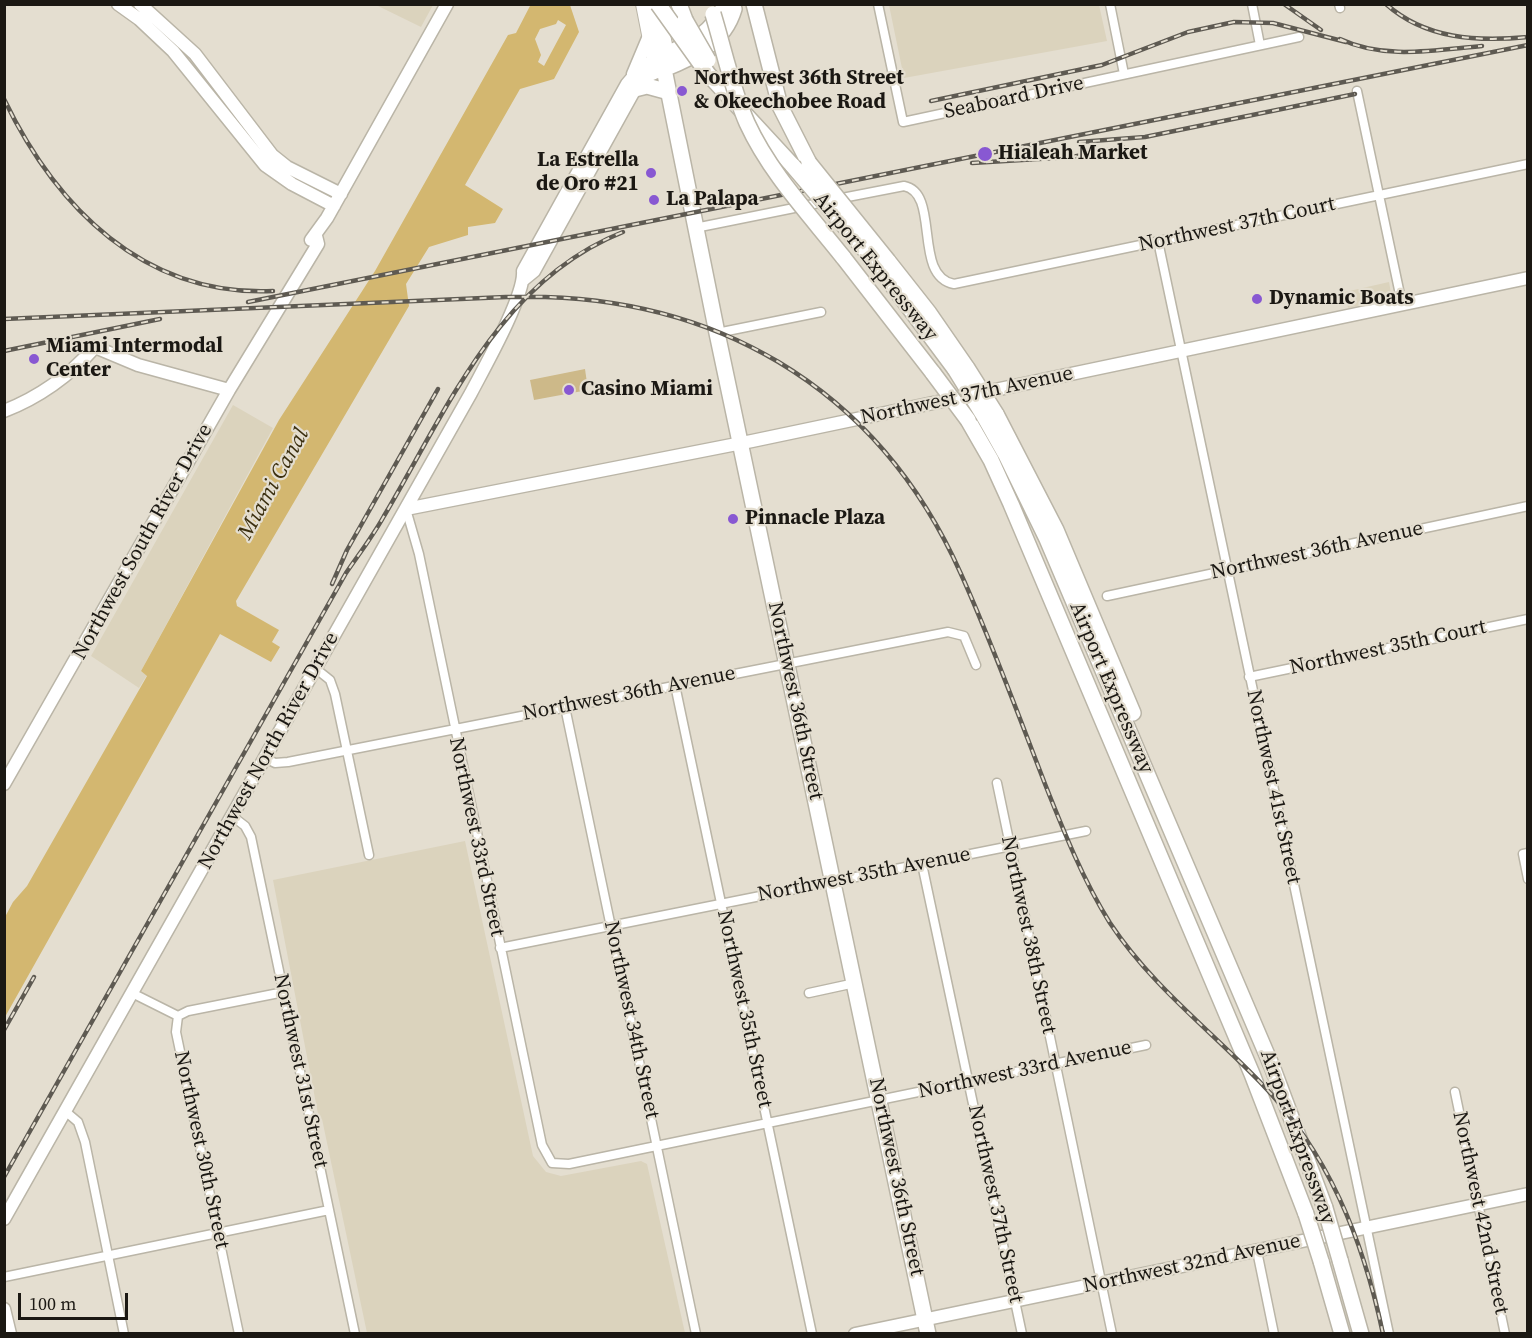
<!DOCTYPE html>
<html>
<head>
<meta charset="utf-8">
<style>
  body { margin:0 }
  #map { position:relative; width:1532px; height:1338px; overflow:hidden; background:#e4ded0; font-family:"Source Serif 4",serif }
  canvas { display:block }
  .frame { position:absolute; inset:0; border:6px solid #1b1813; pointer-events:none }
  .scale { position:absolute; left:18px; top:1293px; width:110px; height:27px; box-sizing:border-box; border:3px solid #1b1813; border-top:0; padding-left:8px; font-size:18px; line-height:21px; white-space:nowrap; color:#1b1813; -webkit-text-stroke:4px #e4ded0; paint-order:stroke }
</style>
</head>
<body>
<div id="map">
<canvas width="1532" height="1338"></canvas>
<div class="frame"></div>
<div class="scale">100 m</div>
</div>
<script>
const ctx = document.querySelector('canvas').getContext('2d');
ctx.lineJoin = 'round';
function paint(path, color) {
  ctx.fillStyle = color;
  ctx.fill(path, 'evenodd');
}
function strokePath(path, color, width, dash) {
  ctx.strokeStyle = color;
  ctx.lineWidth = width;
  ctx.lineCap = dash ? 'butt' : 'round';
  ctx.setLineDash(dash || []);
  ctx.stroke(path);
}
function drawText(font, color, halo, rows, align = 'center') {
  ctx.font = font + ' "Source Serif 4",serif';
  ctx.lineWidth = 4.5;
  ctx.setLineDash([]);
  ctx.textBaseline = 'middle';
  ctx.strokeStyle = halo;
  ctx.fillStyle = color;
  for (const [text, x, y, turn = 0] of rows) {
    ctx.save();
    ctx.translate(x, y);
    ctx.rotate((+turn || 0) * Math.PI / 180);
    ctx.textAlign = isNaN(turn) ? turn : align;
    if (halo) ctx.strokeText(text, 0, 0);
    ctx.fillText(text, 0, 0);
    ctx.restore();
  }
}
paint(new Path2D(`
  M376,5H433L421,27Z
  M889,5H1099L1107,41L904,78Z
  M1389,282L1391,293L1387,299L1348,308L1345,292Z
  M233,405L273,428L141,671L147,675L139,688L91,656Z
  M465,841L533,1156L546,1172L561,1176L641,1161L647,1164L685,1333H367L322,1119H319L273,880Z`), '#dbd3bd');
paint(new Path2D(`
  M585,369L588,390L534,400L530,380Z`), '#cdb989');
paint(new Path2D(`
  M531,4L570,5L579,32L554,79L520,89L465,185L503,209L495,223L468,227V235L429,247L406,284L409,306L236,601L237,606L279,630L272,642L280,647L271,662L220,634L5,1017V917L13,902L27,886L147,676L141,671L279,420L375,271L508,35L516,33ZM558,20L566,25L544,66L538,62L541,55L535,39L540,29L556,24Z`), '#d3b770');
const street = new Path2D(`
  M878,4L903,122L1299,37
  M1110,4L1124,74
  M1252,4L1260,45
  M1339,4L1340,8
  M1357,91L1402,304
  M837,199L904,186C941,193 912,276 954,284L1528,164
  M695,228L824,202
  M1158,241L1389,1334
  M717,333L821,312
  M406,509L419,554L542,1145L552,1163L569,1164L1146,1045
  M1107,596L1528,506
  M315,668L330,680L335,694L369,855
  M1249,677L1528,619
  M675,685L812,1334
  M565,707L696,1334
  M265,758L275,763L288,762L948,632L964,636L976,665
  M997,783L1112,1334
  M232,816L245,826L251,837L355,1334
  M1528,853L1523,854L1528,879
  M922,864L1022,1334
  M500,948L1086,831
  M132,993L178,1016
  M809,993L855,983
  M178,1016L176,1032L239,1334
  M178,1016L188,1011L284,992
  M1455,1092L1505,1334
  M65,1111L78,1122L85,1142L124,1334
  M1257,1251L1274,1334
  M4,1277L329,1210`);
const secondary = new Path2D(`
  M118,4L139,19L173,51L265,165L292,184L334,206
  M140,4L195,54L272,155L287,167L341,194
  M633,74L649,36
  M311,240L327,218L447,4
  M523,280L534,271L635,89L645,77L664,69
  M4,411C40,397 70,375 95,347L138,365L229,390
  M406,509L752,441L1528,278
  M4,784L229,390L318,244L316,236
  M4,1219L471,393C484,368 525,296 523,271L627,84L638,71L654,60
  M4,1309L10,1334
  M855,1334L1528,1194`);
const primary = new Path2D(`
  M643,4L654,60
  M657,4L667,55L665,64`);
const highway = new Path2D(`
  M679,4L685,20
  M725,4C712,37 684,46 654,60L664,69L717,333L928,1334
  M754,4L780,106L809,163
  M664,69C694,57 724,43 734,9
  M708,74L793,166
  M635,89L647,86L669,92
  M843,257L933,373
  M888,261L929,313L967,368
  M876,263L955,369
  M996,414L1056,530L1133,713
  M984,416L1006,455L1047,539L1273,1069L1325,1208
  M968,420L991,460L1011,504L1252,1074L1306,1214
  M1340,1260L1361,1334
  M1321,1261L1342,1334`);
strokePath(street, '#bab5a7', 11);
strokePath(secondary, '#bab5a7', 15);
strokePath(primary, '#bab5a7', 16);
strokePath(highway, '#bab5a7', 18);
strokePath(street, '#fff', 8);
strokePath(secondary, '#fff', 12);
strokePath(primary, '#fff', 14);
strokePath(highway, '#fff', 15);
const rail = new Path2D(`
  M1284,4L1321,30
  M1386,4C1425,39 1477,42 1528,37
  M1340,39C1385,60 1434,50 1482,46
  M4,99C56,207 144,297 273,291
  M931,101L1102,65L1188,32L1234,22L1273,23L1346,42
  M1079,142L1145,137L1355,94
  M972,163L1072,157L1123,147
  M248,302L1528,45
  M4,319L506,297C710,290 877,385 961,574C992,643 1018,714 1045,784C1064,832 1083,880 1110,923C1151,985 1209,1029 1260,1082C1328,1152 1363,1239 1383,1334
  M4,351L160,319
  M332,584L347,550L438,389
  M4,1030L34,977
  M4,1177L346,573C359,554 373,536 384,516C447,410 499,281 623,232`);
strokePath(rail, '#5e5a52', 4.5);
strokePath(rail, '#e4ded0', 2, [7]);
const highwayBridge = new Path2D(`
  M658,4L708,74
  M713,14C724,50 732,89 747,123C770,173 809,214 843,257
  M685,20L708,60
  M809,163L888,261
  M793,166L876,263
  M967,368L996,414
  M955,369L984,416
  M933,373L968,420
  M1325,1208L1340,1260
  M1306,1214L1321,1261`);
strokePath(highwayBridge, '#bab5a7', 18, []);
strokePath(highwayBridge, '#fff', 15);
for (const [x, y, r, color] of [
  [682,91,6,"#8858d2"],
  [985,154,8,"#8858d2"],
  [651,173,6,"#8858d2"],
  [654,200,6,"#8858d2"],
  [1257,299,6,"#8858d2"],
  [34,359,6,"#8858d2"],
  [569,390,6,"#8858d2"],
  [733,519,6,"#8858d2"]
]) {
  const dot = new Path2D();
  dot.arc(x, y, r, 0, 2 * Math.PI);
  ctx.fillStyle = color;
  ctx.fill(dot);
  strokePath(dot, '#e4ded0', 2);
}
drawText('bold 21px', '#1b1813', '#e4ded0', [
  ["Northwest 36th Street",694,79],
  ["& Okeechobee Road",694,103],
  ["Hialeah Market",998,154],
  ["La Estrella",639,161,"right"],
  ["de Oro #21",639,185,"right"],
  ["La Palapa",666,200],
  ["Dynamic Boats",1269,299],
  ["Miami Intermodal",46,347],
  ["Center",46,371],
  ["Casino Miami",581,390],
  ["Pinnacle Plaza",745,519]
], 'left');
drawText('21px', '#1b1813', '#e4ded0', [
  ["Seaboard Drive",1014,98,-12],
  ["Northwest 37th Court",1237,225,-12],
  ["Airport Expressway",875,267,51],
  ["Northwest 37th Avenue",967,396,-12],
  ["Northwest South River Drive",143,542,-61],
  ["Northwest 36th Avenue",1317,551,-12],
  ["Northwest 35th Court",1388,648,-12],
  ["Airport Expressway",1111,688,67],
  ["Northwest 36th Avenue",629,694,-11],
  ["Northwest 36th Street",795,701,78],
  ["Northwest North River Drive",269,751,-61],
  ["Northwest 41st Street",1273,787,78],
  ["Northwest 33rd Street",476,837,78],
  ["Northwest 35th Avenue",864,875,-11],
  ["Northwest 38th Street",1028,935,78],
  ["Northwest 35th Street",744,1009,78],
  ["Northwest 34th Street",631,1020,78],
  ["Northwest 33rd Avenue",1025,1070,-12],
  ["Northwest 31st Street",300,1071,78],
  ["Airport Expressway",1297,1137,70],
  ["Northwest 30th Street",201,1150,78],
  ["Northwest 36th Street",896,1177,78],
  ["Northwest 37th Street",995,1204,78],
  ["Northwest 42nd Street",1480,1213,78],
  ["Northwest 32nd Avenue",1192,1264,-12]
]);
drawText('italic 22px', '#3b2f0f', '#e4ded0', [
  ["Miami Canal",274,484,-61]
]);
</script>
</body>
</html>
